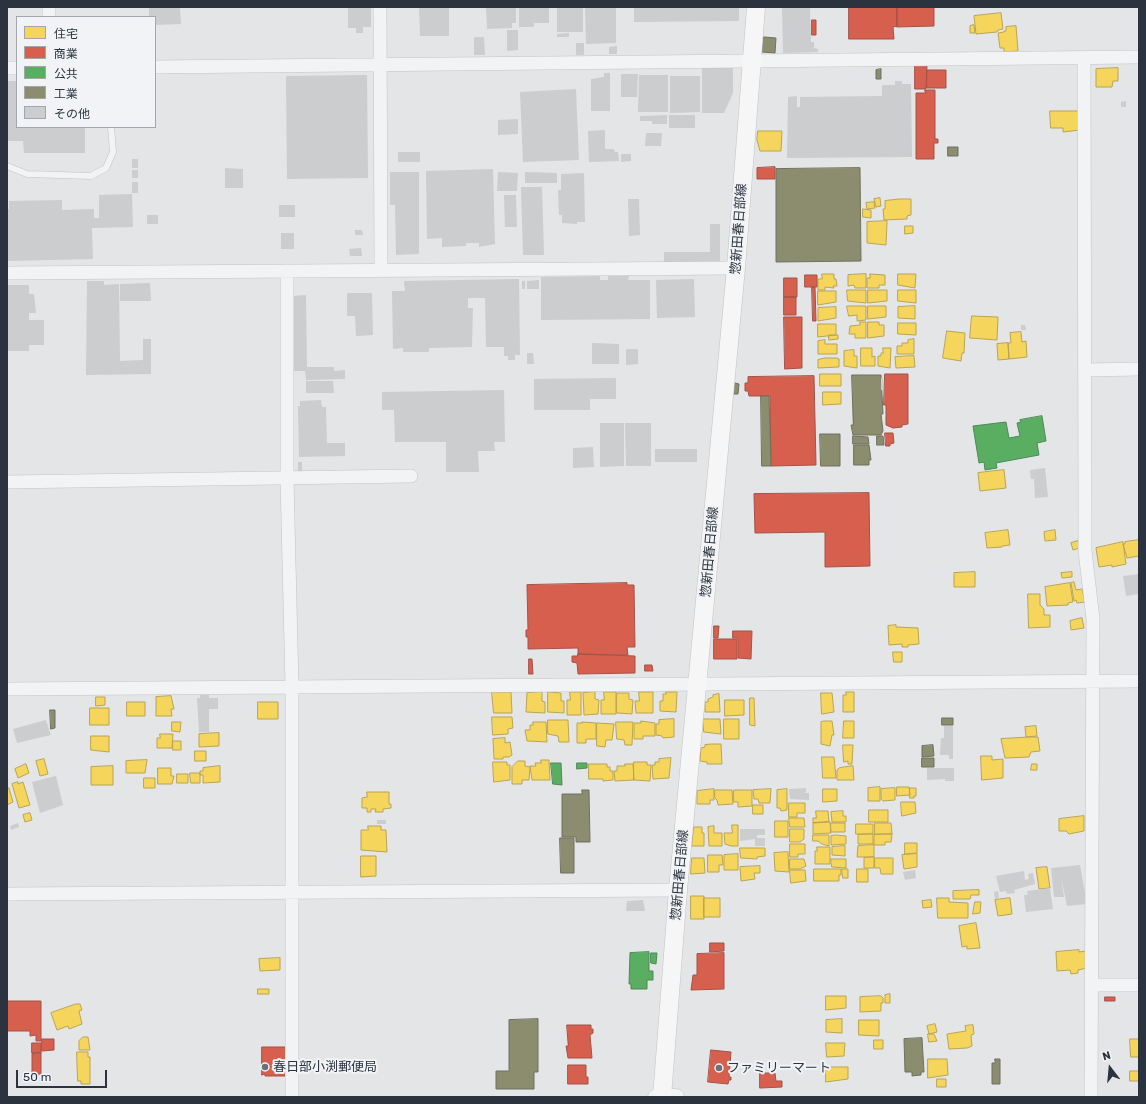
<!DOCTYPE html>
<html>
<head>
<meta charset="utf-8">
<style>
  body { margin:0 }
  #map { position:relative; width:1146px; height:1104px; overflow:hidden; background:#e3e5e7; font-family:Rubik,"Noto Sans JP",sans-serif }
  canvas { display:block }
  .frame { position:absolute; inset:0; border:8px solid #2b333f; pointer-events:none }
  .legend { position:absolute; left:16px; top:16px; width:140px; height:112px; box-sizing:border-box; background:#f1f3f6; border:1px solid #a2a6ad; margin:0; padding:5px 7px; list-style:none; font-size:12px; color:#2b333f }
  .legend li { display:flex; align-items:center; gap:8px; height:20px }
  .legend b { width:20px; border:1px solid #a2a6ad }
  .north { position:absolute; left:1090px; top:1048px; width:40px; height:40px; -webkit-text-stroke:3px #f1f3f6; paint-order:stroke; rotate:344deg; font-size:11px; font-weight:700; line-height:16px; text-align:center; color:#2b333f }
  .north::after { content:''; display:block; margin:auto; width:14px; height:18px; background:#2b333f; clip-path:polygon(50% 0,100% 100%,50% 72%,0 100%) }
  .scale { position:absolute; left:16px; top:1070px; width:91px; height:18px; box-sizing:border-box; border:2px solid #2b333f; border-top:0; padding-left:5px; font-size:12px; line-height:14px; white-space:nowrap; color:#2b333f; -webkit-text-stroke:3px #f1f3f6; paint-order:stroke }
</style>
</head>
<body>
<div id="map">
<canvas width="1146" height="1104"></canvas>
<div class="frame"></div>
<ul class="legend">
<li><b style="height:11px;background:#f6d55c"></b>住宅</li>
<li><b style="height:11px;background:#d6604d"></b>商業</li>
<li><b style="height:11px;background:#5aae61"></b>公共</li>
<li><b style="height:11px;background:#8c8c6e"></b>工業</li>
<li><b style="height:11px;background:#cbcdcf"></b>その他</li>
</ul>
<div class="north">N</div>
<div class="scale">50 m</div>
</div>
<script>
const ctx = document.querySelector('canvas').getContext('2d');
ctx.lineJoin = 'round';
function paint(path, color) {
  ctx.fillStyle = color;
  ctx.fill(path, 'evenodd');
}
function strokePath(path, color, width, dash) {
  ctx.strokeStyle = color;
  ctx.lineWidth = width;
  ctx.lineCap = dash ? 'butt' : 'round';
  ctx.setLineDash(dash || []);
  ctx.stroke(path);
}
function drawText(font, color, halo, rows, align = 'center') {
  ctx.font = font + ' Rubik,"Noto Sans JP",sans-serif';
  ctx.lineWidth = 4;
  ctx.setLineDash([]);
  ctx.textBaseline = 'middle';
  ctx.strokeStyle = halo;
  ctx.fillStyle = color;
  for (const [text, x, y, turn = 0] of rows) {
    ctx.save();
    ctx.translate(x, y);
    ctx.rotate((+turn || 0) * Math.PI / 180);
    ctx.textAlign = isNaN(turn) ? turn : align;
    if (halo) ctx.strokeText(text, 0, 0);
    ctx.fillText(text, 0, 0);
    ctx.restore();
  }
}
const homes = new Path2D(`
  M1001,13L1003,29L998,30L997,32L976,34L974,16Z
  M974,25L975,33H970V26Z
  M1016,26L1018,51L1004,52V48H1000L998,33L1004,32V31H1006V27Z
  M1118,68V81H1113L1112,87H1096V69Z
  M1050,111H1078L1080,130L1063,132V128H1051Z
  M758,131H782L781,151H760L757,140Z
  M880,198L881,206L876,207L874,199Z
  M899,199H911V215L907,216V219L884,220L883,209H885V201Z
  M874,202L875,208L867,209L866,203Z
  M863,209L871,210V218L863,217Z
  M887,221L886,245L867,243V222Z
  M905,226H913V233L905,234Z
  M822,274H834V279H836L837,286H833L834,288L825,287V290H818V279H822Z
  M866,274V288H855L854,285L848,286V275Z
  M870,274L885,275V285H879V288H867V278H870Z
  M898,274H916L915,288L898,285Z
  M847,290H866V303L848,301Z
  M868,290H887V301L868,303Z
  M898,290H916V303L898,301Z
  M818,291H836V302L818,305Z
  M847,306H866V320L857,321V315L849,316Z
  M868,306H886V317L868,319Z
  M915,306V319L898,318V307Z
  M836,307V318L818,321V308Z
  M972,316L998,317L997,340L970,338Z
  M860,322H866V338H855V334H849L850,326L860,325Z
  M868,322H879V325H884V336L868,338Z
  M898,323H916V335L898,334Z
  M818,324H836V335L818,337Z
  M947,331L965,333L964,353H962L961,361L943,358Z
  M1021,332L1022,342L1026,341L1027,357L1009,359L1008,343H1011L1010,333Z
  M829,335H838V339L829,340Z
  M914,339V354H897V346H902V343H908V340Z
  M825,340V344H837V354H818V341Z
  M1008,343L1009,359L998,360L997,344Z
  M861,348H872V357L875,356V366H861Z
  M883,348H891L890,368L878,366V356H881V353H883Z
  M854,350V356H857V368L844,366V351Z
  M914,356L915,367L896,368L895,357Z
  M825,358H837L839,359V367L818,368V360Z
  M820,374H841V386H820Z
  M823,392H841V404L823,405Z
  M1004,470L1006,488L980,491L978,473Z
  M1008,530L1010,545L1002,546V547L987,548L985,533Z
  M1055,530L1056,540L1045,541L1044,532Z
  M1139,540V556L1127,558L1123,544H1125V542Z
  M1078,541L1080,548L1073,550L1071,543Z
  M1123,542L1126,564L1112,567V565L1099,567L1096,548Z
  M975,572V587H954V573Z
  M1072,572V577L1062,578L1061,573Z
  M1074,582L1076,590L1082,589L1085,602L1077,603L1076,600L1074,601L1071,583Z
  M1070,583L1073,602L1068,603V605L1047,606L1045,587Z
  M1028,594H1040V605L1044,609V615H1050V627L1029,628Z
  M1082,618L1084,628L1071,630L1070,621Z
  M896,625V627L918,628L919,644L908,645V647H902V644L889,645L888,626Z
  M893,652H902V662H894Z
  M492,692H511L512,713H494Z
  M542,692V701L545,702V713L526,712L527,693Z
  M548,692L561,693V701H564V713L548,712Z
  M570,692H581V715H567V700H570Z
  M595,692V699L599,700L598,714L584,715L583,693Z
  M604,692H616V714H601V700H604Z
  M639,692H653V713H636L635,701H639Z
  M666,692H677L676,712L660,711V701H663V694H666Z
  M846,692H854V712H843V695H846Z
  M617,693H629V699L633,700L632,714L617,713Z
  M821,693H832L834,712L822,714Z
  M719,694L720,712H705V702H708V699L713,697V695Z
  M171,696L174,709H171L172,716H156V697Z
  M96,697H105V705L96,706Z
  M750,698H754L755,726L750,725Z
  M725,700H744V715L725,716Z
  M127,702H145V716H127Z
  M258,702H278V719H258Z
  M90,708H109V725H90Z
  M492,717H512L513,728L508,729V734L493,735Z
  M674,719V737L663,738L662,736L656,735V724H659V720Z
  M703,719H720L721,734L704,732Z
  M724,719H739V739H724Z
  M548,720H568L569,742H559L558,736L548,734Z
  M641,721L655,723V736H643V739H634V723H641Z
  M824,721H832L834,735H832L830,746L821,744V722Z
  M844,721H854V738H843Z
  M172,722H181L180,732L172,731Z
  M533,722H546L547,742L527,741L525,730H530V725H533Z
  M582,722L596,723V739H586V743H577V723H582Z
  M616,722H633L632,745H625L624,740L617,739Z
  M597,723L614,724L612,740H606L605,747L597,746Z
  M1036,726L1037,736L1026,737L1025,727Z
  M219,733V746L199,747V734Z
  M160,734H173L172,748H157V738H160Z
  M91,736H109V752L91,750Z
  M1029,737H1038L1040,751L1031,752L1029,757L1005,758L1001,739Z
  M505,738V743L510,742L512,755L509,757H503V759H494L493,739Z
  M173,741H181V750H173Z
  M712,744H721L722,764H707V762L700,761L701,748L705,747V745Z
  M843,745H853L852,764H848V761L844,762Z
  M195,751H206V761H195Z
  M981,756H992V760L1003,759V778L982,780Z
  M822,757H834L836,778H823Z
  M671,758L669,778L653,779L652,765H655V762H659V759Z
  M44,759L48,774L40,776L36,761Z
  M147,760L145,773H126V761Z
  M541,760H549L550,780H532L530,766H536L535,763H541Z
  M518,761H525V766L530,767L529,780H522V784H512V767Z
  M493,762H507V765H510V780L494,782Z
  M634,762H647V765H651L650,781L634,780Z
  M26,764L29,773L18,778L15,769Z
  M589,764H607V767H610V771H613V780L603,781V779H589Z
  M625,764H633L634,780L615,781L614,771H617V766H625Z
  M1032,764H1037V770H1031Z
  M113,766V785H91V767Z
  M220,766V782L203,783V775H200V771H203V768Z
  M853,766L854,780H837V770L839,768Z
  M158,768H171V776H174L172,784H158Z
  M190,773H200V783H191Z
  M177,774H188V783H177Z
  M144,778H155V788H144Z
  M18,782V784L23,782L30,805L19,808L12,784Z
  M880,787V801H868V788Z
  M897,787H909L910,795L897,796Z
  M7,788H9L13,802L7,805Z
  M895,788V800L883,801L881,799V789Z
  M910,788H916V796H914V798H910Z
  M714,789V800H710V804H697V791Z
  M771,789L770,803H759L758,799H754L753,790Z
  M787,789V810L781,811L780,808H777V790Z
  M823,789H837V801L823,802Z
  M715,790H732L733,804L718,805L717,800L715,798Z
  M734,790H752V806L738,807V802H734Z
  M367,792H389V804H391V808L383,809V812H375L376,809H371V812H367V808H362V798L367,797Z
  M901,802H915L916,813L902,816Z
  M789,803H805V813H797V817H789Z
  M753,805H763V814H753Z
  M869,810H888V822H869Z
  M816,811H828L829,822L813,823V818H816Z
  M843,811V816H846V822H832L831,812Z
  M30,813L32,820L25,822L23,815Z
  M1084,816V831L1069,834L1066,831H1059V819Z
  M789,818H804L805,827H790Z
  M775,821H788V837H775Z
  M830,822L831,833L813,834V823Z
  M831,823H845V832H831Z
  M875,823H891L892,834H875Z
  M856,824H873V834H856Z
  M732,825H738V846H731L725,844L724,833H732Z
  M368,826H381V830H386L387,852L361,850V830H368Z
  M714,826V833H722V846H709L708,827Z
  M694,827H702V833H704V846H692Z
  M790,829H804V839L800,842H790Z
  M873,834V844H858V835Z
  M892,834L891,842H885V845H874V835Z
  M813,835H829V846L822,844L818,841H813Z
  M836,835L846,836V844L831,845V836Z
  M905,843H917V853L905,854Z
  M790,844H805V854H798V857H790Z
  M874,845V857H857L858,846Z
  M845,846V856L832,855V847Z
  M817,847H830V864H815V851H817Z
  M740,848H765V856L757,857V859L741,858Z
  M788,852L789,872L775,871L774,853Z
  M738,854V870H724V855Z
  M917,854V867L904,869L902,855Z
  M708,855H722L723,865H719V872H708Z
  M361,856H376V876L361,877Z
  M874,857V868H864V858Z
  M692,858H704L705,873L691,874Z
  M875,858H893V874H881L880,868H875Z
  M790,859H804L806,866L800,869H790Z
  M831,859H846V868L832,867Z
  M760,866V873H754L755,879L741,881L740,867Z
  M1047,867L1050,888L1039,889L1036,868Z
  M814,869H841V875H839V881H814Z
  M842,869H848V878H843Z
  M857,869H868V882H857Z
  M790,870H805L806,881L791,883Z
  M979,890V895H971L970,899H953V891Z
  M691,896H704V919H691Z
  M704,898H720V917H704Z
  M937,898H949V902L968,903V918H938Z
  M1010,898L1012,914L998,916L995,900Z
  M931,900L932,907L923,908L922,901Z
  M975,902H981L980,913L973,914Z
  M976,923L980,948L967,949V946L962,947L959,926Z
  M1079,950V952L1086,951L1087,968L1078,970V973L1071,974L1070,970L1057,971L1056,952Z
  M280,958V970L260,971L259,959Z
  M258,989H269V994H258Z
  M890,994V1003H885V995Z
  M826,996H846V1008L826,1010Z
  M881,996L883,998V1003H881V1011L860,1012V997Z
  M76,1004H80L82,1010L79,1011L82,1024L69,1029L68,1026L57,1030L51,1013Z
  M842,1019V1033L826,1032V1020Z
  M859,1020H879V1036L859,1035Z
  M935,1024L937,1032L929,1034L927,1026Z
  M973,1025L974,1034L971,1035L972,1046L967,1048L949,1049L947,1034L966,1031L965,1026Z
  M928,1034H934L937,1041L929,1042Z
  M83,1037H88L90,1050H79V1041Z
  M1130,1039H1139V1057H1131Z
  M874,1040H883V1049H874Z
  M826,1043H845L844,1056L827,1057Z
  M77,1052H88V1057H90V1084H81V1081H78Z
  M928,1059H947L948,1075L928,1078Z
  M826,1067H848V1079L826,1082Z
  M1130,1071H1139V1081H1130Z
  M937,1079H946V1087H937Z`);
paint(homes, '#f6d55c');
strokePath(homes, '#b9a453', 1);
const shops = new Path2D(`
  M849,7H897V26L893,27L894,39H849Z
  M897,7H934V26L897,27Z
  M812,20H816V35H812Z
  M915,64L927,65L926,89H915Z
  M927,70H946V88H927Z
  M925,90H935V139H938V143H934V159H916V93H925Z
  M775,167V179H757V168Z
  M805,275H817V287H805Z
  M784,278H797V297H784Z
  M812,287H815L816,321H813Z
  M784,297H796V315H784Z
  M784,317H802V368L785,369Z
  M885,374H908V424L902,425V427L893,428L886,425V405H884Z
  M814,376L816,465L771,466L770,396H749L748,391H745V383H748V377Z
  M885,433H893L894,443L890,444V446H886Z
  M869,493L870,566L825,567V532L755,533L754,494Z
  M627,583V585H634L635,647H627L628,655L578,654V648L528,649V637H526V630H528L527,585Z
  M714,626H719L718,638H714Z
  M733,631H752L751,659L738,658V638H733Z
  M714,639H737V659H714Z
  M578,654L635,656V673L578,674L577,663L572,662V656H577Z
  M529,659H532L533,674H529Z
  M645,665H652L653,671H645Z
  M710,943H724V951L710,952Z
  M724,953V989L691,990L693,975H697V954Z
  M1105,997H1115V1001H1105Z
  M7,1001H41V1041H36V1035L30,1036V1031H7Z
  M567,1025H591V1029H593V1033L590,1035L592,1058H568L566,1046H568Z
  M42,1039H54V1050L42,1051Z
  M32,1043H41V1053H32Z
  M262,1047H286V1076H265V1074L262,1075Z
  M711,1050L731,1052L729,1077H731V1080H729L728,1084L708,1082Z
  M41,1053V1074L32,1075V1054Z
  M568,1065H586V1077H588V1084H568Z
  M760,1073H775L776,1081H782V1087L760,1088Z`);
paint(shops, '#d6604d');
strokePath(shops, '#a35249', 1);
const public = new Path2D(`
  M1042,416L1046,441L1037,443L1039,455L996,463L997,468L985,470L984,462L979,463L973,426L1006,422L1009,438L1020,436L1017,423L1021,422L1020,420Z
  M551,763H561L562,785L553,784Z
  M577,763H587V768L577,769Z
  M649,952V971H653V980H647V989H631V984H629L630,953Z
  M651,953H657L656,964L651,963Z`);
paint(public, '#5aae61');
strokePath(public, '#4c8957', 1);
const industry = new Path2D(`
  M764,37L776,38L775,53L762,52Z
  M881,69V79H876V70Z
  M948,147H958V156H948Z
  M860,168L861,261L776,262V169Z
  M852,375H881L883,414H881L883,431L881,435H853L851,425H853Z
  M735,383L739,384L738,394H734Z
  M761,396H769L771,466H762Z
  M820,434H840V466H821Z
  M853,436L868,437L869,444H853Z
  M877,436H883L884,445H877Z
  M854,445H869L871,460H869V465H854Z
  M50,710H55V728L51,729Z
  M942,718H953V725H942Z
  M933,745L934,756L922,757V746Z
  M922,758H934V767H922Z
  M582,790H589L590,842H576V837H562V794H582Z
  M560,838H574V873H561Z
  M538,1019V1072H534V1089H496V1071H509V1020Z
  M922,1038L924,1072H921V1075L912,1076V1072H905L904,1039Z
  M995,1059H1000V1084H992V1063H995Z`);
paint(industry, '#8c8c6e');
strokePath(industry, '#6f7160', 1);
paint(new Path2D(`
  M149,7H180L181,24L155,25V17H149Z
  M348,7H371V27H363V33H356V28H348Z
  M419,7H449V36H420Z
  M486,7H516V23H512V28L487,29Z
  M519,7H549V23H534V27H519Z
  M557,7H583V32H557Z
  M585,7H616V43L586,44Z
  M634,7H739V21L634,22Z
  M782,7H810L811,42H814V48L818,49V52L783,53Z
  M507,30H518V50L507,51Z
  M569,33V37H557V34Z
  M474,37H484L485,55H474Z
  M576,43H584V55H576Z
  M617,46V54H609V47Z
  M702,67L733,68V93L724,113H702Z
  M604,73H610V111H591V79L604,77Z
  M621,74H638L637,97H621Z
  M367,75L368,178L287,179L286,76Z
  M639,75H668V112H638Z
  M670,76H700V112L670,113Z
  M7,81H17V127H85V153H24L23,141H7Z
  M895,81H902V84H911L912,157L787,158L788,97L797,96V107H800V97L882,96V85H895Z
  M576,89L579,160L523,162L520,92Z
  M1126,101V107H1121V102Z
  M667,115V124H652V121H640V116Z
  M669,115H695V128H669Z
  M518,119V134L498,135V120Z
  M605,130V149H614L615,152H618L619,161L589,162L588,131Z
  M646,133H662L661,146H645Z
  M398,152H420V162H398Z
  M621,154H631V161L621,162Z
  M132,159H138V168H132Z
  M225,168L243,169V188H225Z
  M493,169L495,244L479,247V243H466V246L442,247V238L427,239L426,171Z
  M132,170H138V178H132Z
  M390,172H419V254L396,255L395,205H390Z
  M498,172L518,173L517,191H497Z
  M525,172L557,173V183H525Z
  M584,173L585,222H577V224L562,223V215H559L558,190H561V174Z
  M132,182H138V193H132Z
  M521,187H542L544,255H523Z
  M132,194L133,227L92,228L93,259L7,261V209H9V201L62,200V210L94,209V218H99V195Z
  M504,195H516L517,227H505Z
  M628,199H639L640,235L629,236Z
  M279,205H295V217H279Z
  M147,215H158V224H147Z
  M710,224H720V262H664V252H710Z
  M355,230H362L363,235H355Z
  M281,233H294V249H281Z
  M361,248L362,256H350L349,249Z
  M600,276V280H608V276H629L628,280H650V319L541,320V277Z
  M519,279L520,355H515V360H508V356H504V347H486L485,298H468V308H473L472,347L429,348V352H403V348L393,349L392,291H405L404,281Z
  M694,279L695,317L657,318L656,280Z
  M539,280V289H527V281Z
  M87,281H104V285L119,284L120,361L143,360V339H151V374L86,375Z
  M522,281H525V289H522Z
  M150,283L151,301H120V284Z
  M7,285H29V294H34L36,313H29V320H44V345H29V351H7Z
  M347,293H372L373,335L356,336L355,316H347Z
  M306,295L307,367H334V371L345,370V379L306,380L305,371H294L293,296Z
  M1021,325H1025L1026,330H1021Z
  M592,343L619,344V364H592Z
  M626,349H638V364L626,365Z
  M527,353H533L534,364H527Z
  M616,378V399H590V410H534V379Z
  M881,378H883V390H881Z
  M306,381H333L334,393H306Z
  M504,390L505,442H494L495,451H478L479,472H446V442H395L394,410H382V392Z
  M321,400L322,407H326L327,443H345V456L299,457L298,406H300V401Z
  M600,423H624V466L600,467Z
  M625,423H651V466H626Z
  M593,447L594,467L573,468V448Z
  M655,449H697V462H655Z
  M298,462H302V471H298Z
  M1045,468L1048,497L1035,498L1034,479H1031L1030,470Z
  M1139,574V594L1126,596L1123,576Z
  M200,695H209V698H218V709H209V732H199L197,698H200Z
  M46,720L51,735L17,743L13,729Z
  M944,726H953V759H949V755H940L941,738H944Z
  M927,768H954V781H945V779L927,780Z
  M56,776L63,805L40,813L32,782Z
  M806,788V792L804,793H809V800L790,799L789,789Z
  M377,820H386V824H377Z
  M18,823L19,827L11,830L10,826Z
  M740,829H765V835H757V838H765V846H755V839L740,841Z
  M1080,865L1087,904L1067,906L1061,877L1064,897H1054L1051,868Z
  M915,870L916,878L905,880L903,872Z
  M1024,871L1025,880L1029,879L1028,874L1033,873L1035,884L1014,890L1015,893L1007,894L1006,891L1000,892L996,876Z
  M1050,888L1053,909L1026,912L1024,895H1028L1027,891Z
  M998,891L999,898L995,899L994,892Z
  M643,900L645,911H626L627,901Z`), '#cbcdcf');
const service = new Path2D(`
  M7,166L27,174L91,176L106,168L113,152L111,127`);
const minor = new Path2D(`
  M49,7V17
  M380,7L381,270
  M1084,58L1085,518V551L1093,619L1091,1097
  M155,67L1139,57
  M7,68H17
  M287,271V479L292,686V1097
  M7,273L736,268
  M1086,370L1139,369
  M7,482L411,476
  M7,689L1139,681
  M7,894L678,890
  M1091,985H1139`);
const tertiary = new Path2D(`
  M656,1097H676`);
const secondary = new Path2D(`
  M662,1097L678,890L736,268L756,7`);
strokePath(service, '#c1c3c5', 7);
strokePath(minor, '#c1c3c5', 14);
strokePath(tertiary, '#c1c3c5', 17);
strokePath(secondary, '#c1c3c5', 19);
strokePath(service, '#f2f3f4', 6);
strokePath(minor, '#f2f3f4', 13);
strokePath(tertiary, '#f2f3f4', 16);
strokePath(secondary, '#f6f6f6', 18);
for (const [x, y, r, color] of [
  [265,1067,4,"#6b717a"],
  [719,1068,4,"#6b717a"]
]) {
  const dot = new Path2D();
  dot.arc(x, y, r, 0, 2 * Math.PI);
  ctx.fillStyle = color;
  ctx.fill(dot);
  strokePath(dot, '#f1f3f6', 1.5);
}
drawText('13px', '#2b333f', '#f1f3f6', [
  ["惣新田春日部線",739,229,-86],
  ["惣新田春日部線",710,552,-85],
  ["惣新田春日部線",680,875,-85]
]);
drawText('13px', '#2b333f', '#f1f3f6', [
  ["春日部小渕郵便局",273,1067],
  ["ファミリーマート",727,1068]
], 'left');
</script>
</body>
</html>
